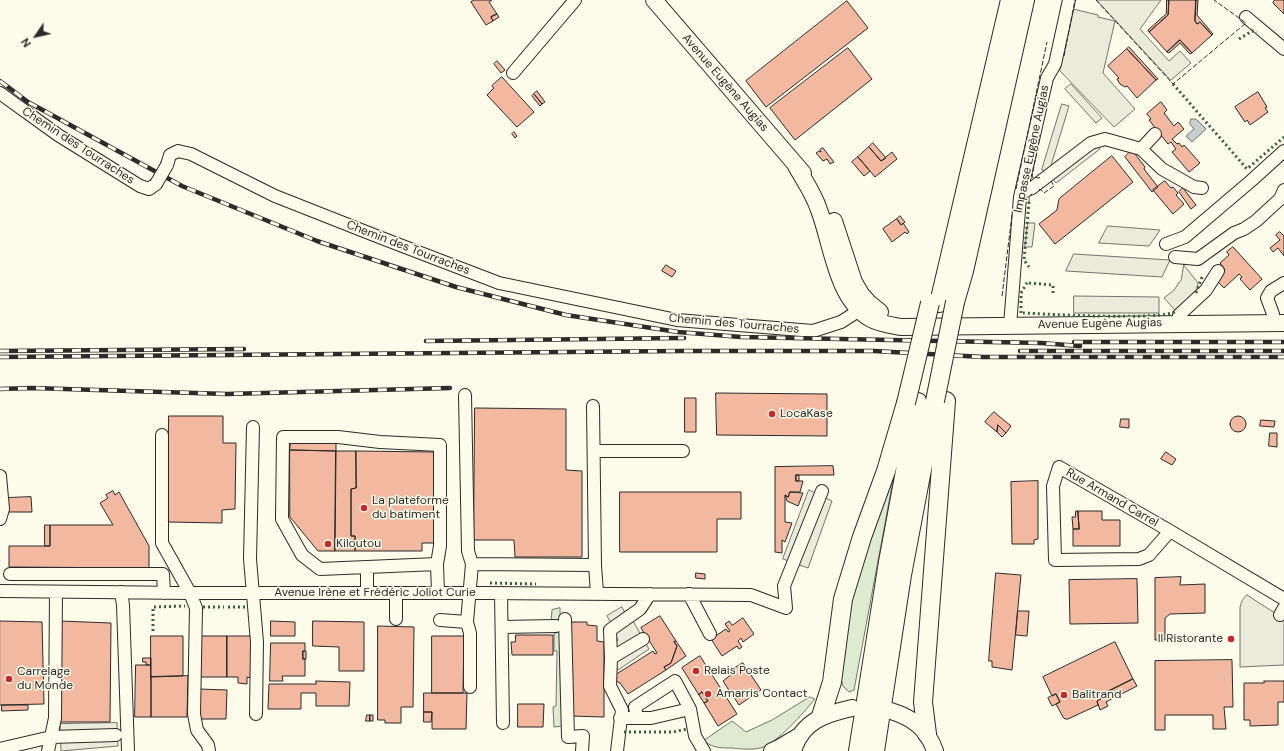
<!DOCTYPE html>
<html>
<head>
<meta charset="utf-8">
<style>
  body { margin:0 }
  #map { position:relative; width:1284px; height:751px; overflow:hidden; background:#fdfbea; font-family:"DM Sans",sans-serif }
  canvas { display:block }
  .north { position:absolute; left:16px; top:16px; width:40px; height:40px; -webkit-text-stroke:3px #fdfbea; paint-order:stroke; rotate:236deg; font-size:11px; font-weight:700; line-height:16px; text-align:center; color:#2b2b2b }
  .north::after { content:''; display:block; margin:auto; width:14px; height:18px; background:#2b2b2b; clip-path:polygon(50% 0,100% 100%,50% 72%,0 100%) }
</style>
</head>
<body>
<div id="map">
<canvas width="1284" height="751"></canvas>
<div class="north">N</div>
</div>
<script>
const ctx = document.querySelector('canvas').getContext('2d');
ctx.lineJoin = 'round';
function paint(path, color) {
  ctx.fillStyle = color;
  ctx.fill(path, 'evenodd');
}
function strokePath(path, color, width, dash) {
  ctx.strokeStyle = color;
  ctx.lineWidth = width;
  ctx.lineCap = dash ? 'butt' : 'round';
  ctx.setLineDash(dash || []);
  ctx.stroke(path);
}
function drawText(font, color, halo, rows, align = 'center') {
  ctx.font = font + ' "DM Sans",sans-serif';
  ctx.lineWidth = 3;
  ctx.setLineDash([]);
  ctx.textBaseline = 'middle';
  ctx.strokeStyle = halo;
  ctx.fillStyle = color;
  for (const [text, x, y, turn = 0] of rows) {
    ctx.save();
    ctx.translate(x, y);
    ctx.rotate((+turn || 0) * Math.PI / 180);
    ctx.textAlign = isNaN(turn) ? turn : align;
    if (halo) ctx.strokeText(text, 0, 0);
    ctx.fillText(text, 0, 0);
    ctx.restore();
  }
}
const green = new Path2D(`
  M894,475L854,690L849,692L843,686L840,675L847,612L861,562Z
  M560,608L562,726L554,727L553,707L556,706L557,651H554V634L558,632V621L551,622L552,610Z
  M810,697L815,699C802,714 779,742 760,748C752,750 740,749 732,748C718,748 715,748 703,741L732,721L746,732L772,720Z`);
paint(green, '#deebd1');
strokePath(green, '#74746e', 1);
const parking = new Path2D(`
  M1097,0H1161L1140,29L1169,61L1180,51L1191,63L1171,80Z
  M1073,9L1098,15V17L1115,21L1103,73L1135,109L1114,127L1060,71Z
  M1071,84L1102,118L1096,123L1065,89Z
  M1062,104L1069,106L1049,172L1042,170Z
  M1096,144L1100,149L1056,183L1052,178Z
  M1028,223H1035L1032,247H1025Z
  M1108,226L1160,230L1149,246L1099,243Z
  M1074,254L1170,260L1162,277L1066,271Z
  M1184,265L1198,283L1197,289L1186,302L1176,311L1164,298L1174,290L1181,280Z
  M1074,296L1159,297V313H1074Z
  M809,490L832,501L808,568L783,559Z
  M1247,595L1284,619V665L1240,667V607L1242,601Z
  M622,607L625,613L633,621L649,649L618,670L611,660L620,652L615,643L618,640L614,632V628L607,616Z
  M117,723L118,746L61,751L60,724Z`);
paint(parking, '#eceadb');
strokePath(parking, '#74746e', 1);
const water = new Path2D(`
  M1191,119H1196L1206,129L1192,142L1186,136L1194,129L1190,124Z`);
paint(water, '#c7d0d0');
strokePath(water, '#74746e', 1);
const building = new Path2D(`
  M475,0H492L489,2L497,14L491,17L493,21L486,25L471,2Z
  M1167,0H1169L1168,15L1149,32L1148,30L1166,14Z
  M1169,0H1196L1195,21L1197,24L1200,22L1212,35L1192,53L1180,40L1167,52L1149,32L1168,15Z
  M1196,0H1198L1197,15L1213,34L1212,35L1200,22L1197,24L1195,21Z
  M1275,0H1284V14L1273,3Z
  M847,1L868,28L766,107L746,81Z
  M497,14L499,17L493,21L491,17Z
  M1180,40L1192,53L1190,54L1180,43L1169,53L1167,52Z
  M1129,47L1158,79L1156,80L1127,49Z
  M848,48L872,79L795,140L770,108Z
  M1127,49L1156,80L1137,98L1127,86L1125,87L1120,84L1117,79L1119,78L1108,66Z
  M497,61L505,70L501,73L494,64Z
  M502,77L534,112L517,127L487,95L494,88L492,86Z
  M537,91L545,102L542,104L534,94Z
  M1258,92L1267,107L1265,108L1268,112L1250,125L1247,120L1245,122L1235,107Z
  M534,94L542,104L540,106L532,96Z
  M1161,102L1167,110L1164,113L1174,126L1178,122L1184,129L1172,139L1177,144L1179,143L1182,147L1184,145L1200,163L1189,172L1172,152L1176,149L1171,142L1168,144L1149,120L1151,119L1147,114Z
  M514,132L517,136L515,138L512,134Z
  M873,143L886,158L881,161L869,147Z
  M869,147L881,161L892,152L897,159L875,177L858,157Z
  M823,148L834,162L830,164L827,159L823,161L816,153L819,151L821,152L820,150Z
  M1132,150L1145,167L1144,169L1158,187L1152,192L1125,157Z
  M1112,156L1133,182L1055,244L1039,224L1057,210L1059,199Z
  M858,157L870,171L864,176L852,162Z
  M1165,181L1171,188L1173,187L1178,193L1176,195L1184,204L1173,214L1153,190Z
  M1183,188L1196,205L1191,209L1179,192Z
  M900,216L905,222L901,225L897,219Z
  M897,219L901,225L903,223L909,232L907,234L905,232L892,242L883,229Z
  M1280,232L1284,236V256L1278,248L1273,252L1270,248L1280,240L1276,235Z
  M1233,247L1262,279L1250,290L1240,279L1242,277L1239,274L1224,288L1215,279L1225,270L1220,263L1229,255L1227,252Z
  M666,265L676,271L672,277L662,271Z
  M716,393L827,394V436L717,435Z
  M685,398H696V432H685Z
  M475,408L566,409V470L582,471V557H515L514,540H474Z
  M994,412L1011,426L1006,433L998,425L997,432L985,422Z
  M169,416H223V443H236L235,509L222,510V523L168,522Z
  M1230 424a8 8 0 1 1 16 0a8 8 0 1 1-16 0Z
  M1121,419H1129V428L1120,427Z
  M1261,420L1275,421L1274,427L1260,426Z
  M998,425L1006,433L1002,437L997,432Z
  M1270,433H1277V447L1269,446Z
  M291,442H336V451L290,450Z
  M290,450L336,451L335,551H318L290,517Z
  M336,451H356V488L351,489V536H355V551H335Z
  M356,451L435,452L434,543H422V551H355V536H351V489L356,488Z
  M1166,452L1176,459L1172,465L1161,459Z
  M833,466L834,475H796V481H803L800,492H790L788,497L785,495V522L792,523L785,542L782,540V553L775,552V467Z
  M796,475H799V481H796Z
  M1038,481V539L1034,540V544H1012L1011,482Z
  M113,491L115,495L119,492L149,546V568L9,567V546H50V525H113L100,503L108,498L106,495Z
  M620,492H741V519H717V552H620Z
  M790,492L803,493L798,506L787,501L785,495L788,497Z
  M31,497L32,512H7V498Z
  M1076,511H1078L1079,529H1073L1072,517H1075Z
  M1078,511H1102V520H1120V546H1073V529H1079Z
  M45,525H50V546H45Z
  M696,573L705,574V579L696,578Z
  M996,573L1021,575L1012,670L992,667V661H989Z
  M1181,577L1180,585L1205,584V613L1170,614L1165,618V640H1155V578Z
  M1137,579L1138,623L1070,624L1069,580Z
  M1018,611H1029L1027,636L1016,635Z
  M660,616L676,641L674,642L677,646L671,663L664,667L666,670L628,694L620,683L618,682L616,680L617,677L615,675L653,651L655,654L657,653L641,628Z
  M743,618L754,634L743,642L741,638L738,641L742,647L739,649L737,646L722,656L711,639L726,629L728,632L730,631L725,624L729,621L732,625Z
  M0,621L42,622L44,704L0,705Z
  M60,621L111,623L110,722H60Z
  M271,621L295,622V636H271Z
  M313,621L364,622V671H339V647L313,646Z
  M568,622H587V625L597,626V641L604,642V717L570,716Z
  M378,626L414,627L413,707H401V723H385V720H378Z
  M516,635H553V655H512L511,642H515Z
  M151,636H183V676L151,677Z
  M200,636H227V677H199Z
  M227,636H252L251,678L247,677V684L238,683V677H227Z
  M432,636H464L463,693H432Z
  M676,641L686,656L666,670L664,667L671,663L677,646L674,642Z
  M1115,642L1133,679L1103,694L1104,697L1097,701L1098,705L1068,719H1065L1063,717L1056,704L1060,702L1056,694L1052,696L1043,677Z
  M271,643H305V651H303V659H305V676H282L283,681H270Z
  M303,651H306V659H303Z
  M700,656L737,714L718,726L704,703L708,701L702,692L699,695L682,668Z
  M143,658H151V665H146V662H143Z
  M1232,660L1233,707H1224L1226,729H1213V715H1165V730H1155V661Z
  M743,663L761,690L739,705L733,696L731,697L728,693L730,692L723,681L732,674L730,671Z
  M136,665H151V717H135Z
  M188,676L187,717H151V677Z
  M1133,679L1137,686L1106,702L1108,706L1100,710L1097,701L1104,697L1103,694Z
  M316,681L350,682L349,706H316V693H301V709H268L269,684H316Z
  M1264,681H1284V702H1278V725L1250,726V720H1244V683H1264Z
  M199,689L227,690L226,719H199Z
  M702,692L708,701L704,703L699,695Z
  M424,693H467L466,729H432V712H424Z
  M1056,694L1060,702L1052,706L1048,698Z
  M518,704H544L543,727H518Z
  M2,705H28V710L2,711Z
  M424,712H432L431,722H424Z
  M367,715H370V721H366Z
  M370,715H373V721H370Z`);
paint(building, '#f2b8a0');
strokePath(building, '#2b2b2b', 1);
const minor = new Path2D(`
  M1246,17L1284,49
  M513,73L575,0
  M0,93L58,135L140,186L149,189L156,184
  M1141,149L1155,134
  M167,165L170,155L178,151L191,154L275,196L379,237L499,283L677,320L813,331L841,322L866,306
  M1021,193L1032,188L1091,143L1105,139L1141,149L1162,169L1194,187L1202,188
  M1166,244L1185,237L1252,180L1284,151
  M1175,257L1198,259L1234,233L1244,229L1256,221L1280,199L1284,190
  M1179,323V315L1206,290L1218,271
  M1274,323L1273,314L1267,298L1271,291L1284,283
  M1010,326L1020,197L1047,78L1055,64L1069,0
  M465,395L468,551L472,564
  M593,406L595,565
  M253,427L250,559L257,642L256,714
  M162,435V543L190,593L196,608L194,714L197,730L208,745L209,751
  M594,451H683
  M0,476L3,509L0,519
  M1170,531L1149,555L1139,559L1055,560L1053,486L1059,467L1170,531L1284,599
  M367,567L320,569L302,555L282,519L283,437H338L380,442L440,445V546L437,564
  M10,574H163L164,593
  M0,591L190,593H484L751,595L786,608L784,586L822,491
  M121,592L123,605L128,751
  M367,593V567L437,564L438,593
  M501,593L503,723
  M689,594L710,634
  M1280,615L1284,608
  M396,619V593
  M565,619L568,737L583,736L582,751
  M440,620L467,622L472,564L595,565L597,593
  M467,622L470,633V687
  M502,627L556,626
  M611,658L610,630L640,609L650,594
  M620,718H651L690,709L695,736L704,751
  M637,718L635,707L675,681L690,709
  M0,749L51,737L116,735
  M48,751L55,718L56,592
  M617,751L622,710L610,686L611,658L643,639`);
const major = new Path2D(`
  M654,0L803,173
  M796,166C804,180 814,194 819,210C832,244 836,299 871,319C880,324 891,325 901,327L1284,323
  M834,221L854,282L861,294L869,303L880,312
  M891,711C913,718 927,728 935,751
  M772,751L779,748L799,736
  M793,751C802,721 825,714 852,708`);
const highway = new Path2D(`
  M955,302L964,271L1025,0
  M939,303L1010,0
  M821,716L832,682L843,599L862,537L886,471L906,403
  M927,734L923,702L946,401
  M858,751L888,562L918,402
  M875,751L902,575L935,401`);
strokePath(minor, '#2b2b2b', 14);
strokePath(major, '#2b2b2b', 18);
strokePath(highway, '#2b2b2b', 20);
strokePath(minor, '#fdfbea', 12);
strokePath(major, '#fdfbea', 16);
strokePath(highway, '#fdfbea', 18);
const rail = new Path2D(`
  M0,81L28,102L182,186L317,241L456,287L566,315L678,332L741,337L1041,343L1080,346
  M426,341L684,338
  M1074,342H1284
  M0,351L244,349
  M1020,351H1284
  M0,357L680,351H874L983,357H1284
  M0,389L32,388L227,394L450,388`);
strokePath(rail, '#2b2b2b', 4.5);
strokePath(rail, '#fdfbea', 3, [9]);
const minorBridge = new Path2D(`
  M156,184L167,165`);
const highwayBridge = new Path2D(`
  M935,401L955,302
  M906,403L930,303`);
strokePath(minorBridge, '#2b2b2b', 14, []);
strokePath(highwayBridge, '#2b2b2b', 20, []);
strokePath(minorBridge, '#fdfbea', 12);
strokePath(highwayBridge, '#fdfbea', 18);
strokePath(new Path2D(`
  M1239,39L1252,31L1257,32
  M1173,84L1247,169L1284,137
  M1029,202L1024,260L1029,267
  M1029,283L1053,285V294
  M1196,293L1202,277
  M1021,313V293L1028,281
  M1023,313C1046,314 1164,321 1176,311
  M490,583L536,584
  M203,607H224
  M228,607H245
  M153,631V607L185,606
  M624,732H673L687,729`), '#34623c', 3, [2, 3]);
strokePath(new Path2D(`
  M1096,0L1173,84L1246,23L1214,0
  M1064,56L1075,0
  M1040,177L1039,178L1032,177L1040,135
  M1016,189L1047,42
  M1039,190L1040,189L1044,193L1054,186L1051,181
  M1029,202V196L1032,194
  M1002,296L1013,207`), '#2b2b2b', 1, [5, 2]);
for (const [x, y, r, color] of [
  [772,414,4,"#c62828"],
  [364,508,4,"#c62828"],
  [328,544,4,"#c62828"],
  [1231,639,4,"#c62828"],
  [696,671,4,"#c62828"],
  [9,679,4,"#c62828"],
  [708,694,4,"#c62828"],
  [1064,695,4,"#c62828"]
]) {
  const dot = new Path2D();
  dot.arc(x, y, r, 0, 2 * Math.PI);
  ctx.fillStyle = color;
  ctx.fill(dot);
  strokePath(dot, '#fdfbea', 1.5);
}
drawText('12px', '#2b2b2b', '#fdfbea', [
  ["Avenue Eugène Augias",725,83,49],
  ["Chemin des Tourraches",78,146,33],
  ["Impasse Eugène Augias",1032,149,-78],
  ["Chemin des Tourraches",408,248,21],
  ["Chemin des Tourraches",734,324,5],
  ["Avenue Eugène Augias",1100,324,-1],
  ["Rue Armand Carrel",1112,498,30],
  ["Avenue Irène et Frédéric Joliot Curie",375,593]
]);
drawText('12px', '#2b2b2b', '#fdfbea', [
  ["LocaKase",780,414],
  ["La plateforme",372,501],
  ["du batiment",372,515],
  ["Kiloutou",336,544],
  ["Il Ristorante",1223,639,"right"],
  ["Relais Poste",704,671],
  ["Carrelage",17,672],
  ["du Monde",17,686],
  ["Amarris Contact",716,694],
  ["Balitrand",1072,695]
], 'left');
</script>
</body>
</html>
